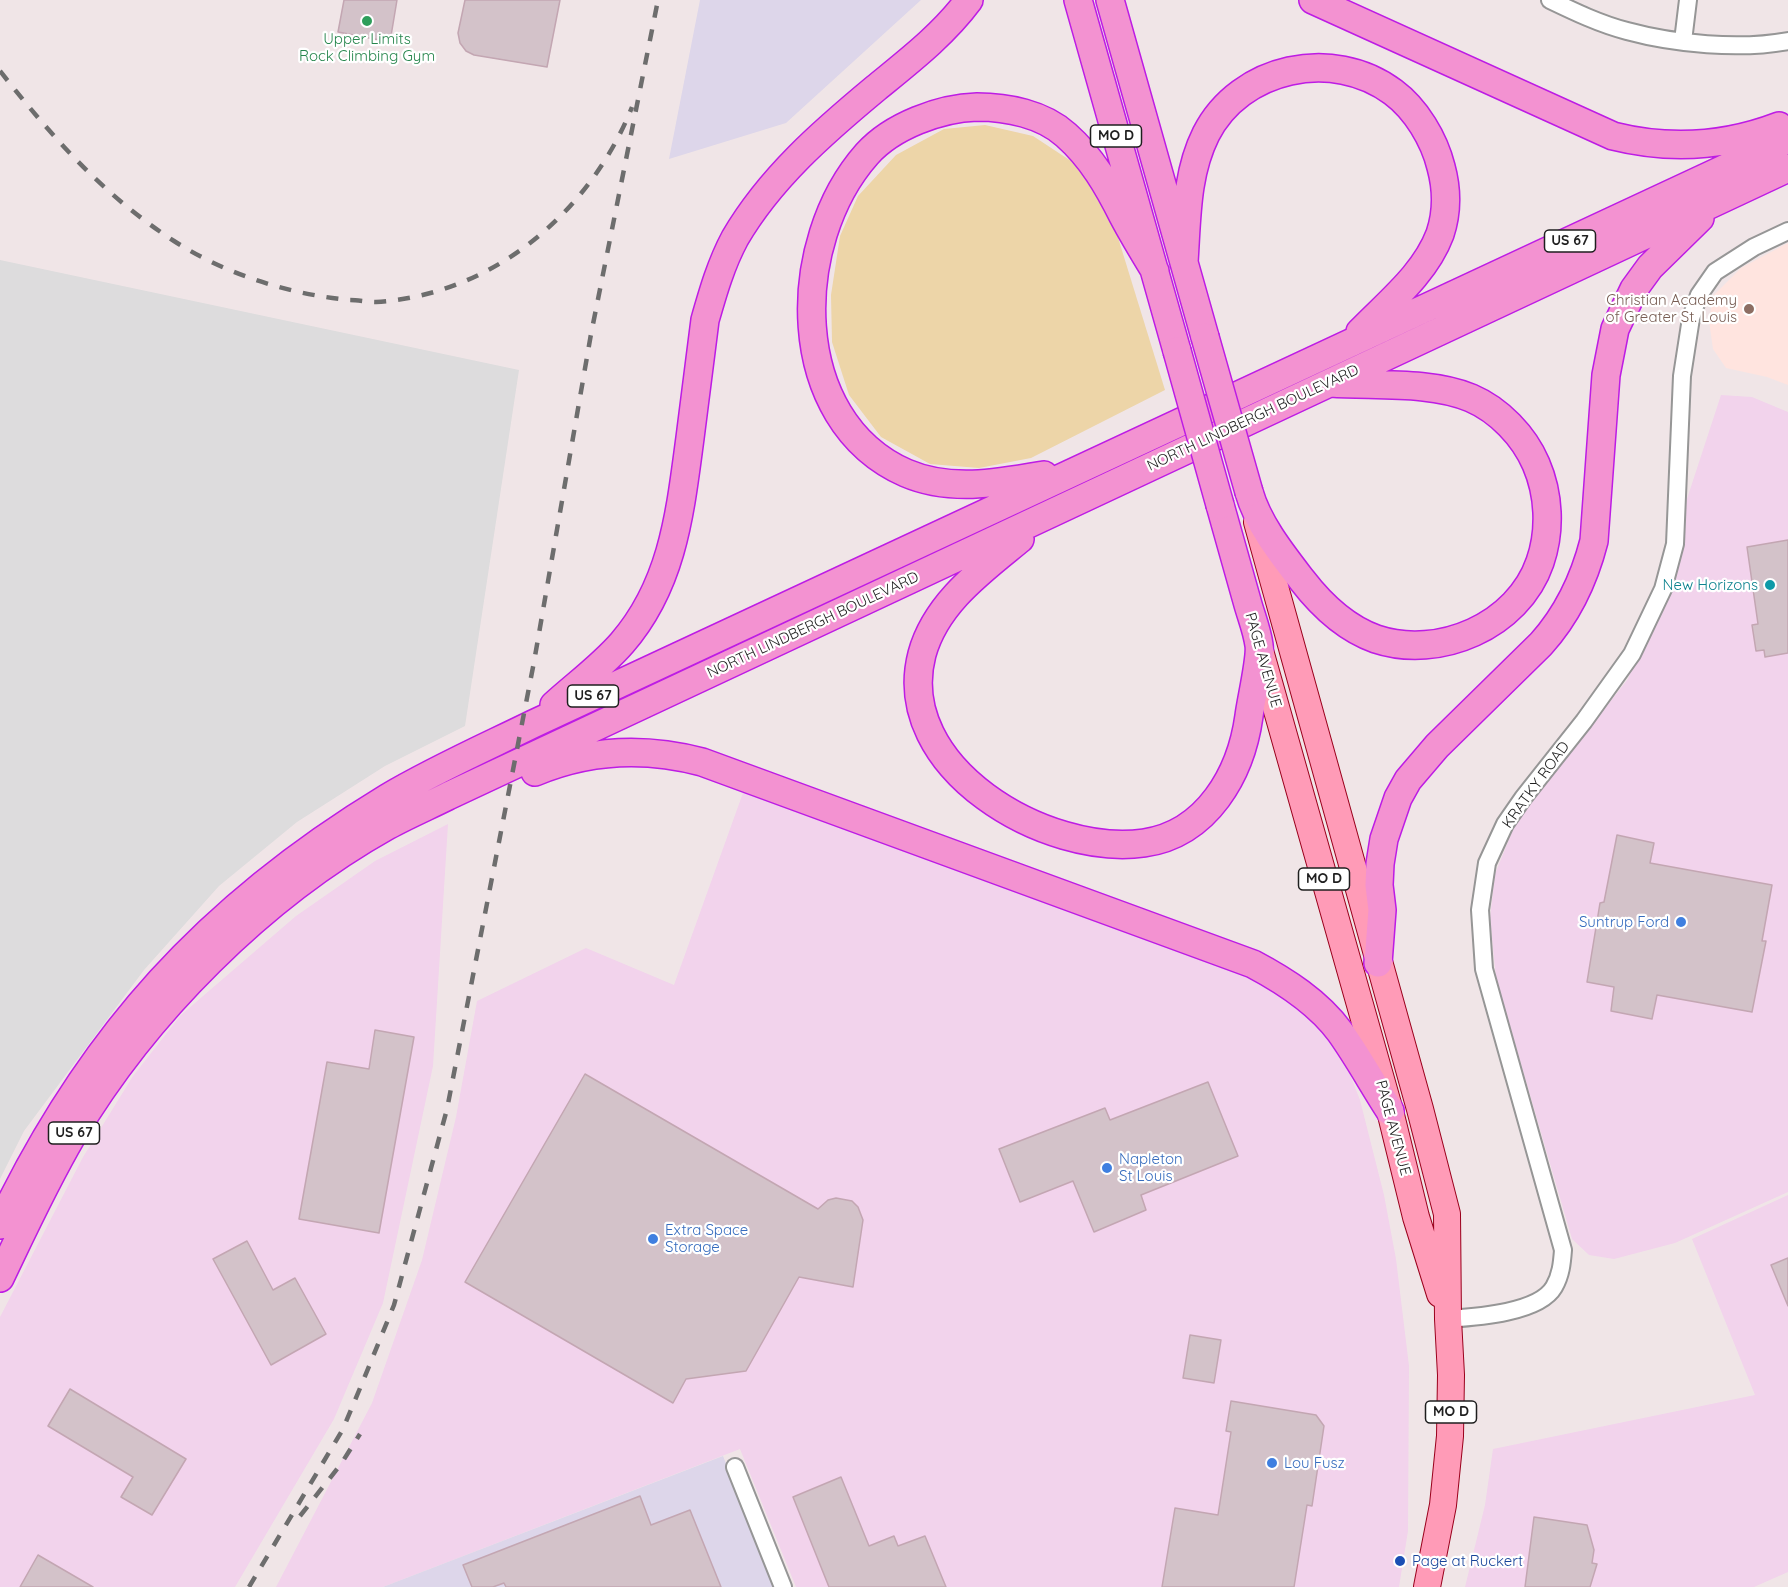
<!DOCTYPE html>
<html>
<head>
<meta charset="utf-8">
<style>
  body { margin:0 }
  canvas { display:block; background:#f0e5e7 }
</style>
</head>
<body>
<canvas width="1788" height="1587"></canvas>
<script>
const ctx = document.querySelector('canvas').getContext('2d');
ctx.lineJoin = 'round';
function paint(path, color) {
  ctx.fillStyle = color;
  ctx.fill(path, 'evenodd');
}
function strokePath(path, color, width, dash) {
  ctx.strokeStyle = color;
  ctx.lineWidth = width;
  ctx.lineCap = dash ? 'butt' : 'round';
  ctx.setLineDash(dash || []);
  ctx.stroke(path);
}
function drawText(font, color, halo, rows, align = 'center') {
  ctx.font = font + ' Quicksand,sans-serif';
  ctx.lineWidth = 4.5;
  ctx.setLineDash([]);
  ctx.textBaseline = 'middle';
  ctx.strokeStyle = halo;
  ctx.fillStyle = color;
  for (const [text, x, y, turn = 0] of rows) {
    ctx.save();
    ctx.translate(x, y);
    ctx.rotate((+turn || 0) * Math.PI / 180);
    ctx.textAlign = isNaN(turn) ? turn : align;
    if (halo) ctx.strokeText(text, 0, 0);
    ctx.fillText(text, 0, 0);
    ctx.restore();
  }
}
paint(new Path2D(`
  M0,260L519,370L465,726L385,766L297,822L219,886L144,970L24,1131L0,1179Z`), '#dddcdd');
paint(new Path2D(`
  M1721,395L1752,397L1788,412V1192L1675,1243L1614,1259L1589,1255L1572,1239L1496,978L1490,918L1495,874L1514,827L1548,780L1628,679Z
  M744,790L1228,966L1279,990L1338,1044L1360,1100L1384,1195L1396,1259L1409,1366L1408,1531L1399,1587H796L740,1449L383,1587H276L372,1403L422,1260L456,1117L477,1001L586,948L674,985Z
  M448,824L433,1066L383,1303L334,1419L235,1587H0V1317L83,1157L133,1076L181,1015L296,916L375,861Z
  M1788,1195V1572L1754,1587H1465L1485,1505L1493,1449L1755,1395L1692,1239Z`), '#f2d3ec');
paint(new Path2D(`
  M700,0H921L786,123L669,159Z
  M723,1456L775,1587H383Z`), '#ddd6ea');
paint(new Path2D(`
  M1788,243V385L1767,377L1726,368L1713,349L1709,321L1713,296L1741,268Z`), '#ffe4df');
paint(new Path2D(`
  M985,125L1033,136L1071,161L1100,195L1116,231L1165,390L1031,458L979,468L930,464L881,437L849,395L832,342L831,295L840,236L858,196L896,155L944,129Z`), '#edd5a8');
const building = new Path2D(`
  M344,0H397L390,42L338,32Z
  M465,0H560L547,67L474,55L466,51L460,43L458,33Z
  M1788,540V653L1765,657L1764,650L1756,651L1752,625L1758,624L1747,547Z
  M1617,835L1654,843L1650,863L1772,885L1762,941H1766L1752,1012L1657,995L1652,1019L1611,1011L1614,987L1587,982L1600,903L1604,902Z
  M375,1030L414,1037L379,1233L299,1219L327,1062L369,1069Z
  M585,1074L818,1209L828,1200L836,1198L852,1201L858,1207L863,1220L853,1287L799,1277L746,1371L686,1379L673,1403L465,1282Z
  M1208,1082L1238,1156L1141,1195L1146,1210L1094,1232L1073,1181L1020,1202L999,1149L1105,1108L1110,1120Z
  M247,1241L273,1290L295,1278L326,1334L271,1365L213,1259Z
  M1788,1258V1306L1771,1265Z
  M1190,1335L1221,1340L1214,1383L1183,1378Z
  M70,1389L186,1459L152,1515L121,1497L133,1477L48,1426Z
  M1231,1401L1316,1415L1324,1426L1312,1506L1307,1505L1294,1587H1162L1175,1508L1218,1515L1231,1432L1226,1431Z
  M841,1477L869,1546L894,1536L898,1546L925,1536L946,1587H829L793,1497Z
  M640,1496L651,1525L690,1510L721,1587H506L504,1583L493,1587H472L463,1565Z
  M1534,1517L1587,1525L1594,1550L1592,1563L1597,1564L1590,1587H1525Z
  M38,1555L93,1587H20Z`);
paint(building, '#d3c2c9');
strokePath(building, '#c3a6b2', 1.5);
const minor = new Path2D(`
  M1550,0C1575,12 1600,24 1627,31C1675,44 1739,50 1788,41
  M1683,41L1688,0
  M1448,1319C1476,1317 1539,1313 1554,1287C1561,1275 1562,1263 1563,1250L1484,969L1480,910L1487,863L1505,824L1523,798L1584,721L1632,654L1663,589L1675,544L1682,376L1691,318L1699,295L1715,272L1754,247L1788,231
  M735,1467L783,1587`);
const primary = new Path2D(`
  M1257,522L1420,1109L1447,1214L1448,1319L1451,1375L1450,1436L1443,1505L1427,1587
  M1259,647L1390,1111L1416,1217L1440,1294`);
const trunk = new Path2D(`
  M1078,0L1177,351
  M1110,0L1205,337
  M1313,0L1613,136C1669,150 1724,147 1779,126
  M1184,262C1187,218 1186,174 1206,134C1240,67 1333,47 1393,92C1416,109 1434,139 1441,167C1447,189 1447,213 1440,234C1425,274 1389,302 1360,332
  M1044,475C998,483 950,492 906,473C786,420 789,242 867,154C892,126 940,108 977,107C1007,107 1043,114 1066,135C1092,158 1108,186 1123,216C1133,235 1144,253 1155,271
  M1249,492C1258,524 1282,554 1302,580C1322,606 1345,628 1376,639C1439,660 1518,626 1540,562C1551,530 1549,494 1536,464C1524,436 1499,410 1471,398C1431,381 1374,386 1331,383
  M1020,539C981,571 936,603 922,654C892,768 1047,857 1144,843C1207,834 1241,774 1249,716C1251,700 1261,658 1259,645C1257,630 1251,616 1247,601C1238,569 1229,537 1220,505
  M554,705C576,685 602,666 622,643C673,584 680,513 690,438C695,399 700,360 705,320C713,292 721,264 735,238C770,178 823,132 876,88C909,61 943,35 969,0
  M535,772C590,749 645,747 702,762L1253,964C1285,981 1318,1002 1340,1032C1358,1057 1373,1085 1390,1111
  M1378,963L1382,910L1379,885L1380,864L1384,839L1398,798L1408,780L1437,746L1541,644C1568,614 1584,580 1594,541L1606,375L1615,329L1634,289L1650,267L1700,218
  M0,1225C90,1036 209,906 387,798C434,770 484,748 533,724L1788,139
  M0,1278C23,1230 45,1182 72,1136C145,1013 262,896 387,826C407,815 428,806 448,796L1788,168`);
strokePath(minor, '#969696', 20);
strokePath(primary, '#9a001c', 28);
strokePath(trunk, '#bd1ce4', 30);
strokePath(minor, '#fff', 16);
strokePath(primary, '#ff9bb7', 26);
strokePath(trunk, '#f392d1', 27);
strokePath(new Path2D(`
  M0,71C53,138 102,194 174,241C225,274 288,294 349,300C358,300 367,302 376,302C492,295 590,213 632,107
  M300,1516L341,1464L360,1434
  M249,1587L343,1429L363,1381L394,1305L447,1109L534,662L591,334L658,0`), '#6d6d6d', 4.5, [12, 12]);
const trunkBridge = new Path2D(`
  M1205,337L1249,492
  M1177,351L1220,505`);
strokePath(trunkBridge, '#bd1ce4', 30, []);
strokePath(trunkBridge, '#f392d1', 27);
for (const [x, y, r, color] of [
  [367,21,6,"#2e9e5b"],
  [1749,309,6,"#8d6e63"],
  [1770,585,6,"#0f9aa8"],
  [1681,922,6,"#3f7fe0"],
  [1107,1168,6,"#3f7fe0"],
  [653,1239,6,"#3f7fe0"],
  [1272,1463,6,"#3f7fe0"],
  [1400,1561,6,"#1a4fb4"]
]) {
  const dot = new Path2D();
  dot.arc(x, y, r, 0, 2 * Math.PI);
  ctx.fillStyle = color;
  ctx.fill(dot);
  strokePath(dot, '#fff', 2);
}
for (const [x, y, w] of [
  [1116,136,51],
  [1570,241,51],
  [593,696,51],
  [1324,879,51],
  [74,1133,51],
  [1451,1412,51]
]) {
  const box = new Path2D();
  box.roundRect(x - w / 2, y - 11, w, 22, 4.5);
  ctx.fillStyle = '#fff';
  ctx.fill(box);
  strokePath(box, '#1f1f1f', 1.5);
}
drawText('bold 14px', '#1f1f1f', null, [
  ["MO D",1116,136],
  ["US 67",1570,241],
  ["US 67",593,696],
  ["MO D",1324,879],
  ["US 67",74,1133],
  ["MO D",1451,1412]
]);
drawText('15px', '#27864d', '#fff', [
  ["Upper Limits",367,39],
  ["Rock Climbing Gym",367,56]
]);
drawText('15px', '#785e54', '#fff', [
  ["Christian Academy",1737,300],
  ["of Greater St. Louis",1737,317]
], 'right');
drawText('15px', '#1f1f1f', '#fff', [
  ["NORTH LINDBERGH BOULEVARD",1253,418,-25],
  ["NORTH LINDBERGH BOULEVARD",813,625,-25],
  ["PAGE AVENUE",1263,660,74],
  ["KRATKY ROAD",1536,785,-54],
  ["PAGE AVENUE",1393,1128,75]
]);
drawText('15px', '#0d838f', '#fff', [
  ["New Horizons",1758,585]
], 'right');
drawText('15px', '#366cbe', '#fff', [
  ["Suntrup Ford",1669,922,"right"],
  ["Napleton",1119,1159],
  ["St Louis",1119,1176],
  ["Extra Space",665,1230],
  ["Storage",665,1247],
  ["Lou Fusz",1284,1463]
], 'left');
drawText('15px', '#164399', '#fff', [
  ["Page at Ruckert",1412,1561]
], 'left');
</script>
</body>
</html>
